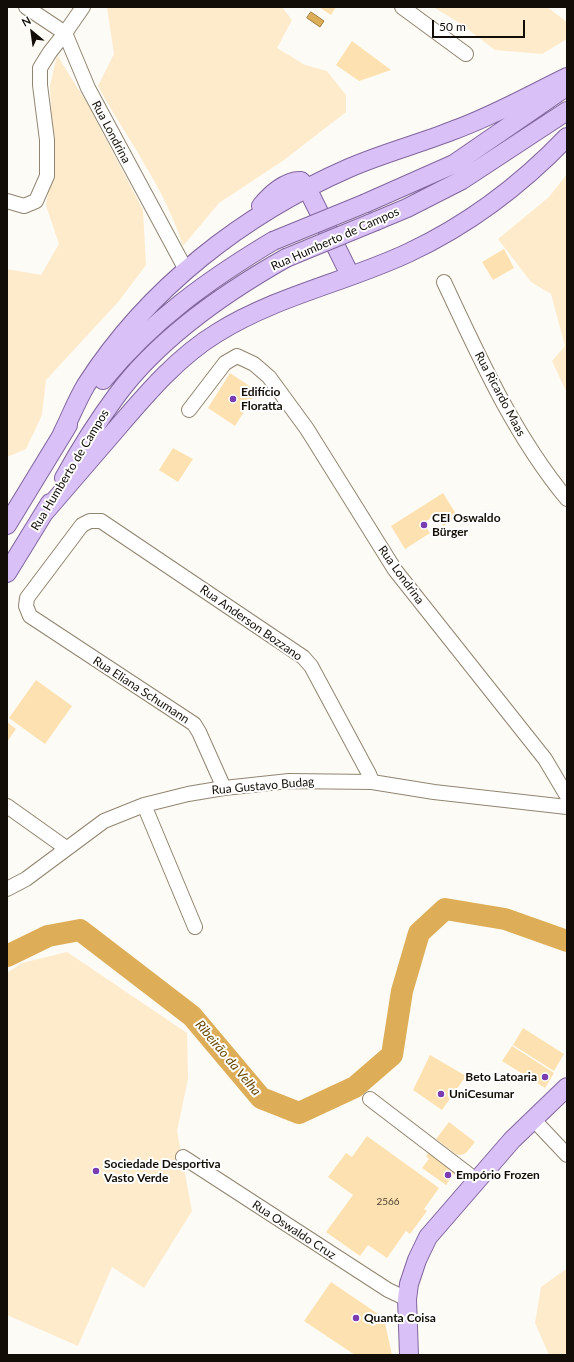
<!DOCTYPE html>
<html>
<head>
<meta charset="utf-8">
<style>
  body { margin:0 }
  #map { position:relative; width:574px; height:1362px; overflow:hidden; background:#fdfbf6; font-family:Lato,sans-serif }
  canvas { display:block }
  .frame { position:absolute; inset:0; border:8px solid #120e07; pointer-events:none }
  .north { position:absolute; left:12px; top:12px; width:40px; height:40px; -webkit-text-stroke:3px #fff; paint-order:stroke; rotate:331deg; font-size:11px; font-weight:700; line-height:16px; text-align:center; color:#120e07 }
  .north::after { content:''; display:block; margin:auto; width:14px; height:18px; background:#120e07; clip-path:polygon(50% 0,100% 100%,50% 72%,0 100%) }
  .scale { position:absolute; left:432px; top:20px; width:93px; height:18px; box-sizing:border-box; border:2px solid #120e07; border-top:0; padding-left:5px; font-size:12px; line-height:14px; white-space:nowrap; color:#120e07; -webkit-text-stroke:3px #fff; paint-order:stroke }
</style>
</head>
<body>
<div id="map">
<canvas width="574" height="1362"></canvas>
<div class="frame"></div>
<div class="north">N</div>
<div class="scale">50 m</div>
</div>
<script>
const ctx = document.querySelector('canvas').getContext('2d');
ctx.lineJoin = 'round';
function paint(path, color) {
  ctx.fillStyle = color;
  ctx.fill(path, 'evenodd');
}
function strokePath(path, color, width, dash) {
  ctx.strokeStyle = color;
  ctx.lineWidth = width;
  ctx.lineCap = dash ? 'butt' : 'round';
  ctx.setLineDash(dash || []);
  ctx.stroke(path);
}
function drawText(font, color, halo, rows, align = 'center') {
  ctx.font = font + ' Lato,sans-serif';
  ctx.lineWidth = 4;
  ctx.setLineDash([]);
  ctx.textBaseline = 'middle';
  ctx.strokeStyle = halo;
  ctx.fillStyle = color;
  for (const [text, x, y, turn = 0] of rows) {
    ctx.save();
    ctx.translate(x, y);
    ctx.rotate((+turn || 0) * Math.PI / 180);
    ctx.textAlign = isNaN(turn) ? turn : align;
    if (halo) ctx.strokeText(text, 0, 0);
    ctx.fillText(text, 0, 0);
    ctx.restore();
  }
}
paint(new Path2D(`
  M107,7H282L292,20L277,48L305,65L327,71L346,95V112L284,160L219,203L183,246C165,188 127,139 98,86L114,54Z
  M433,7H547L567,22V39L542,54L495,50L458,22Z
  M57,55L87,103L143,210L146,265L119,301L46,380L42,415L26,449L7,457V269L41,275L59,244L46,205L54,162L50,86Z
  M567,174V393L552,361L565,346L551,294L531,282L498,239L549,197Z
  M67,952L187,1033L188,1079L177,1131L192,1211L144,1288L112,1267L78,1346L7,1315V973L22,963Z
  M566,1269L567,1355H549L535,1323L541,1287Z`), '#feebcb');
const water = new Path2D(`
  M311,12L324,21L320,27L307,18Z`);
paint(water, '#ddad57');
strokePath(water, '#a07d3f', 1);
strokePath(new Path2D(`
  M7,956L48,936L80,930L192,1016L261,1098L299,1113L355,1087L392,1055L402,991L419,933L445,909L505,919L567,941`), '#ddad57', 22);
paint(new Path2D(`
  M319,7H336L331,15Z
  M352,41L391,70L359,81L336,65Z
  M504,249L514,268L493,280L482,262Z
  M230,373L257,391L235,426L208,408Z
  M173,448L193,459L178,482L159,470Z
  M443,493L458,517L443,526L436,515L423,523L430,533L405,549L391,526Z
  M36,680L72,706L45,744L9,718Z
  M7,722L16,729L7,742Z
  M523,1028L564,1054L554,1071L513,1045Z
  M512,1046L554,1073L545,1088L502,1061Z
  M430,1055L466,1076L442,1110L413,1090Z
  M449,1122L475,1142L466,1153L461,1155L456,1154L436,1139Z
  M367,1136L439,1188L424,1209L427,1211L410,1234L406,1231L387,1258L368,1245L360,1256L326,1232L353,1195L328,1177L346,1153L352,1157Z
  M431,1150L457,1170L446,1185L422,1168L429,1159L426,1156Z
  M331,1282L384,1318L392,1355H355L304,1321Z`), '#fee1b0');
const minor = new Path2D(`
  M26,7L65,33L88,88L186,270
  M402,7L466,54
  M7,201L24,206L36,201L47,176V140L40,85V68L50,52L65,33L83,7
  M444,282C479,357 514,435 567,499
  M189,410L225,363L237,356L254,364L269,377L307,429L395,570L545,759L567,796
  M224,788L199,732L194,724L30,616L26,606L27,598L82,525L90,521H101L303,657L311,666L369,774L372,782
  M144,805L195,927
  M7,806L66,848
  M7,889L26,879L104,821L144,805L188,794L224,788L289,781L372,782L434,792L567,807
  M370,1099L476,1180
  M533,1119L567,1155
  M183,1157L388,1290L407,1299`);
const major = new Path2D(`
  M366,203L454,164L563,89
  M261,206C270,195 286,180 301,181L307,188L350,275
  M376,221L407,208L462,180L567,111
  M103,380C152,320 208,280 273,241
  M62,434C70,418 77,400 86,385C148,288 244,214 349,168C383,153 419,144 454,130C493,116 530,95 567,77
  M64,478C80,449 97,422 117,395C160,337 224,293 286,258
  M44,513C69,484 94,455 119,426C148,392 179,356 217,333C276,296 346,282 408,253C468,225 521,185 567,137
  M7,525L68,425
  M7,573L50,503
  M409,1355L407,1299L409,1284L417,1260L428,1237L512,1140L567,1087`);
strokePath(minor, '#918571', 16);
strokePath(major, '#82669e', 20);
strokePath(minor, '#fff', 14);
strokePath(major, '#d9c0f6', 18);
const majorBridge = new Path2D(`
  M273,241L366,203
  M286,258L376,221`);
strokePath(majorBridge, '#82669e', 20, []);
strokePath(majorBridge, '#d9c0f6', 18);
for (const [x, y, r, color] of [
  [233,399,4,"#793cb1"],
  [424,525,4,"#793cb1"],
  [545,1077,4,"#793cb1"],
  [441,1094,4,"#793cb1"],
  [96,1171,4,"#793cb1"],
  [448,1175,4,"#793cb1"],
  [356,1318,4,"#793cb1"]
]) {
  const dot = new Path2D();
  dot.arc(x, y, r, 0, 2 * Math.PI);
  ctx.fillStyle = color;
  ctx.fill(dot);
  strokePath(dot, '#fff', 1.5);
}
drawText('10px', '#4d4331', null, [
  ["2566",388,1202]
]);
drawText('12px', '#120e07', '#fff', [
  ["Rua Londrina",111,132,62],
  ["Rua Humberto de Campos",335,239,-24],
  ["Rua Ricardo Maas",500,394,62],
  ["Rua Humberto de Campos",70,470,-59],
  ["Rua Londrina",401,575,54],
  ["Rua Anderson Bozzano",251,623,35],
  ["Rua Eliana Schumann",141,690,33],
  ["Rua Gustavo Budag",263,786,-5],
  ["Rua Oswaldo Cruz",294,1230,33]
]);
drawText('bold 12px', '#120e07', '#fff', [
  ["Edifício",241,392],
  ["Floratta",241,406],
  ["CEI Oswaldo",432,518],
  ["Bürger",432,532],
  ["Beto Latoaria",537,1077,"right"],
  ["UniCesumar",449,1094],
  ["Sociedade Desportiva",104,1164],
  ["Vasto Verde",104,1178],
  ["Empório Frozen",456,1175],
  ["Quanta Coisa",364,1318]
], 'left');
drawText('italic 13px', '#694a01', '#fff', [
  ["Ribeirão da Velha",228,1058,50]
]);
</script>
</body>
</html>
